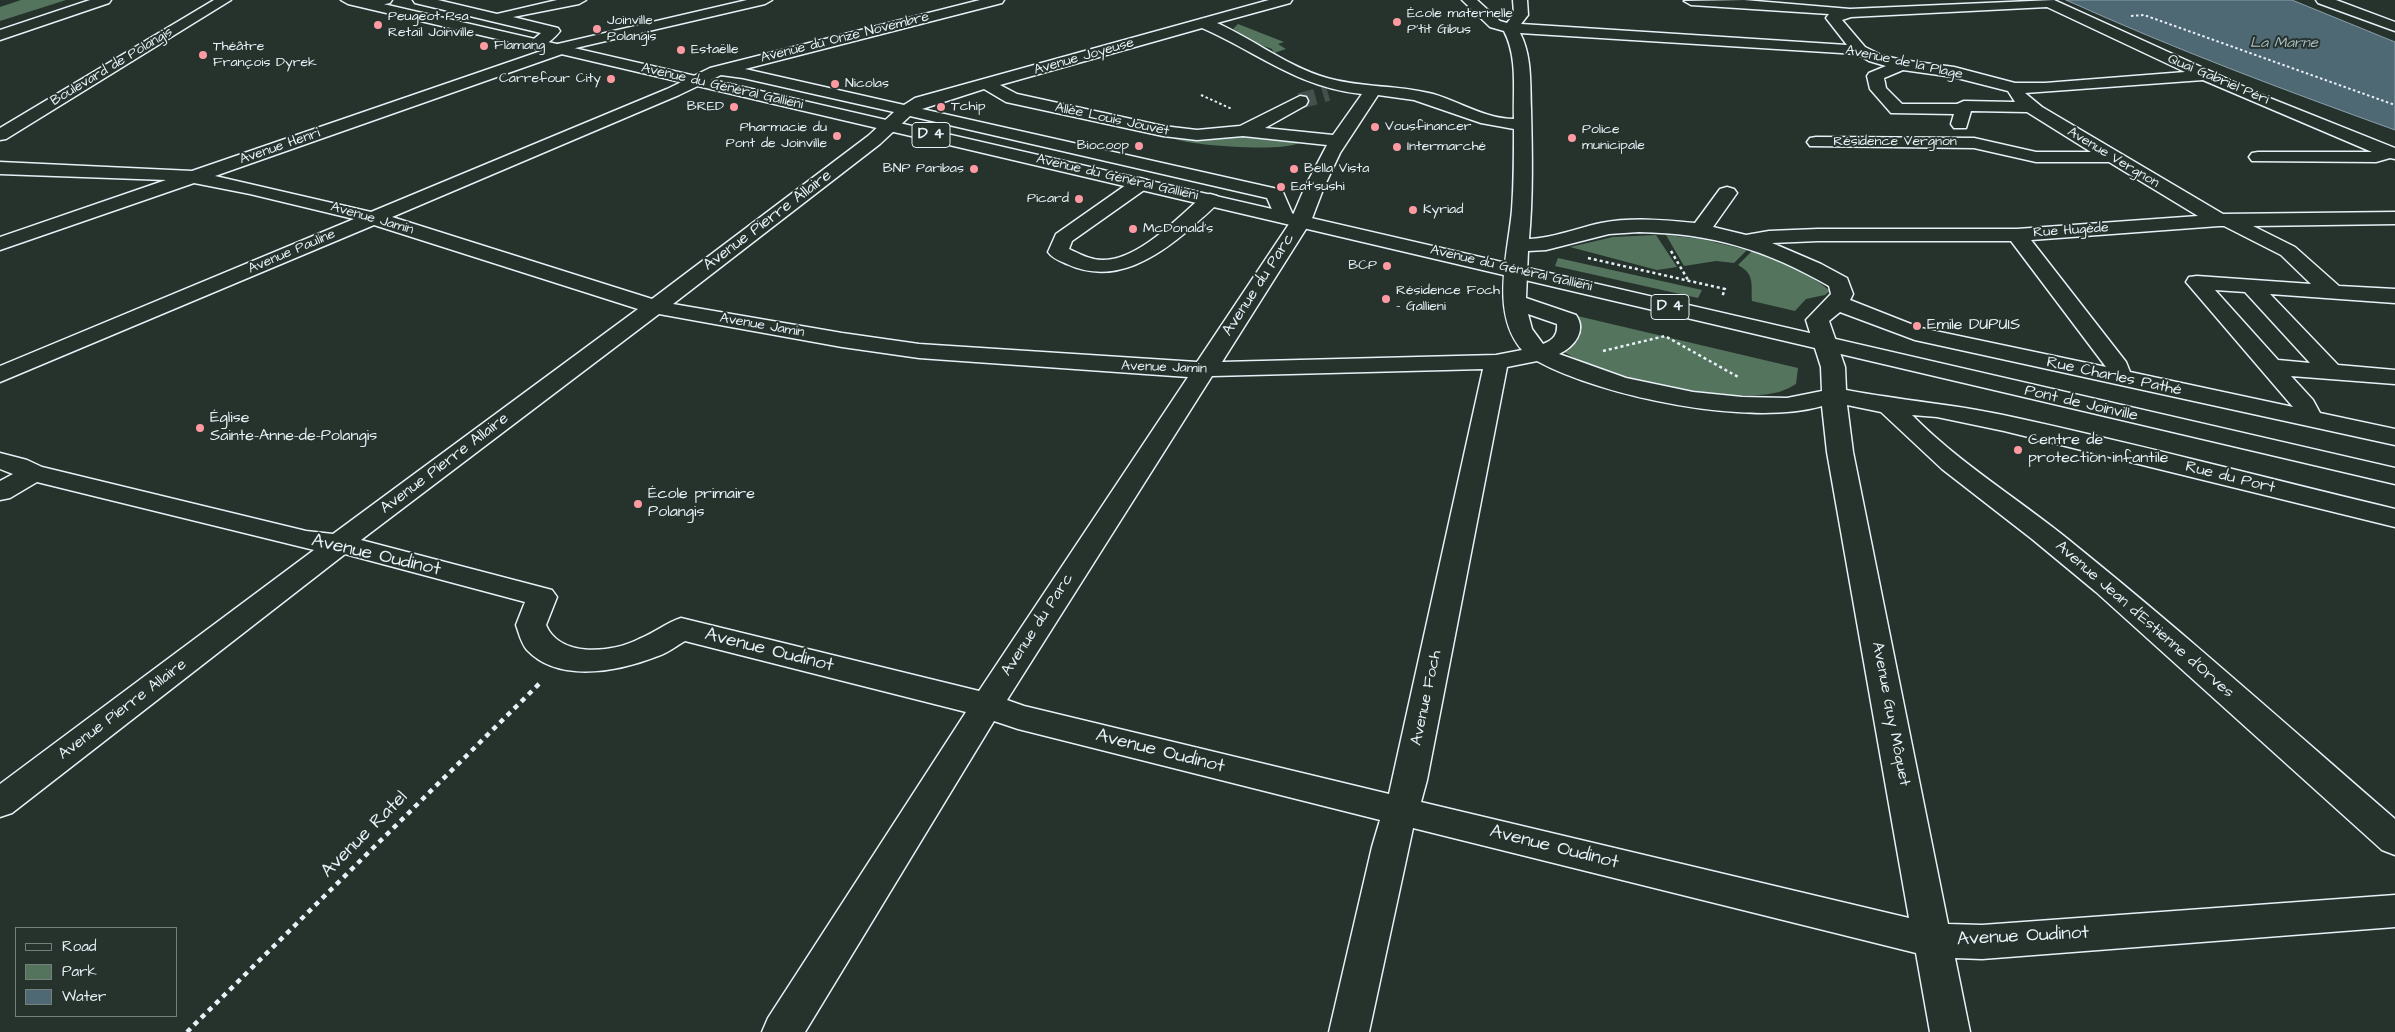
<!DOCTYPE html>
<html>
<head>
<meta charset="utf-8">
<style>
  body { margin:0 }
  #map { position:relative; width:2395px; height:1032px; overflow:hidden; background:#26332d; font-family:"Architects Daughter",sans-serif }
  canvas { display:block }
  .legend { position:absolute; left:15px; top:927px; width:162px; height:90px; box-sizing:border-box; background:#26332d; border:1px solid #747f7e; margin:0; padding:6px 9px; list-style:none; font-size:15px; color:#e8f1f8 }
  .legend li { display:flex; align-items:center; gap:10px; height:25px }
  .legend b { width:25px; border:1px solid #747f7e }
</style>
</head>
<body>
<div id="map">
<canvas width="2395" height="1032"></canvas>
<ul class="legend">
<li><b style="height:6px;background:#26332d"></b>Road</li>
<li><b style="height:14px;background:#54745e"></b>Park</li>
<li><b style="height:14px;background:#4f6974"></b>Water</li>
</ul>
</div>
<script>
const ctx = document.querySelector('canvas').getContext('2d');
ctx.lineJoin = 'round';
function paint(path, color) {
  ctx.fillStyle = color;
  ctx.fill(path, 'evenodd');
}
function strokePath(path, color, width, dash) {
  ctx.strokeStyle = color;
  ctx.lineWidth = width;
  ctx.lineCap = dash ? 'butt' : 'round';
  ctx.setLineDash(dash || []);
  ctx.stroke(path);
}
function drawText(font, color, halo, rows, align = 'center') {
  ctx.font = font + ' "Architects Daughter",sans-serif';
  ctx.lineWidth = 4;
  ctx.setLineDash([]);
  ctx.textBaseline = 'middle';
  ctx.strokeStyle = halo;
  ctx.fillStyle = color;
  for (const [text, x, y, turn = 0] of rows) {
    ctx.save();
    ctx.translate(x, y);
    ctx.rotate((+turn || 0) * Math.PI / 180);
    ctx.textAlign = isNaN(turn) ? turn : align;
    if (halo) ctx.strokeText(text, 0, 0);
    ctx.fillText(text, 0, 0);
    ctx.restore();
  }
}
paint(new Path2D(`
  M21,0H66L0,21V7Z
  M1238,24L1284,42L1278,44L1286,49L1274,53L1272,49L1258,44L1233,29Z
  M1235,135L1298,141L1299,143C1282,152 1190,146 1172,138Z
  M1656,235L1677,267L1657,270L1570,247L1613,237Z
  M1666,235L1701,239L1747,250L1734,263L1716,261L1684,266Z
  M1752,251C1779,262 1807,271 1830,291L1825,295L1806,299L1795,311L1752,301C1751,284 1755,274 1738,265Z
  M1558,258L1702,290L1698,298L1555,266Z
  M1569,314L1798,368L1796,384C1791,387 1785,390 1779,392C1728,405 1605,380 1561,350L1580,336V329Z`), '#54745e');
const water = new Path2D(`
  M2066,0H2292L2395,42V130C2284,90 2174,49 2066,0Z`);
paint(water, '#4f6974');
strokePath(water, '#8c9fa9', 1);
strokePath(new Path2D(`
  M1300,101L1328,93`), '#43504b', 16, [16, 8]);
const minor = new Path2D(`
  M90,0H111L109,3L0,40V30Z
  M214,0H231L6,139L0,140V128Z
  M366,0H392L390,3L367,8L360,4Z
  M413,0H438L497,14L557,0H586L579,4L513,17L558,28L560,31C555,38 545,46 536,49L528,44L541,33L415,3Z
  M747,0H772L765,4L567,50L565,53L215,176L371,212L667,89L710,68L980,0H1004L1002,3L745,69L904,105L915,98L1269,0H1292L1290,3L1217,23C1255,40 1288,67 1327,78C1362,88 1399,85 1433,94C1460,102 1486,119 1514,119C1513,90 1518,58 1504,31L1490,27L1462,0H1477L1500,21L1507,23L1514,14L1513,0H1527L1528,15L1521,24L1847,45L1826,18L1829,14L1691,5L1684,1L1744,0L1850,9L2054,0L2267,97L2395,148V159L2390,158L2376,162L2252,161L2249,157L2252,153L2258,152H2372L2203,80L2025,93L2042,107L2223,214L2395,212V224L2253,226L2295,247L2339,286L2395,289V303L2270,294L2338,365L2395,370V384L2291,376L2313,400L2320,413L2395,429V445L1915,340L1840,312L1829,321L1845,367L1846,390C1898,400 1951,404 2003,415C2134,443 2265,478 2395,509V527L2004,431L1937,417L1912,415C1961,465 2022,501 2075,545C2184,633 2289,727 2395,819V855L2382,850L2096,592L2032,539L1942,469L1881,412L1847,405L1853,452L1948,924L1982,925L2395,895V927L1982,959L1955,958L1970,1032H1930L1916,953L1413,828L1369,1032H1329L1372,847L1380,820L1018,729L994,721L805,1032H762L768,1018L966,712L685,641C676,646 668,653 658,656C620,671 559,684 527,650C521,643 519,633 516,625L525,602L345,554L12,813L0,817V784L314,550L37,482L10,498L0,500V481L13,474L0,469V453L27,460L42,467L306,531L333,534L638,309L374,225L0,382V366L354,219L250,194L194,183L0,250V237L166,180L0,174V162L192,171L547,49L549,46ZM2047,7L2185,72L2045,83H2015L1954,67L1902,60L1881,55L1865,47L1842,20L1851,17ZM1202,28C1259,53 1297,87 1362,94L1333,135L1265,128L1306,105L1308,101L1306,97L1300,96L1240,126L1197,130L1163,126L1017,94L1000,85ZM1520,33L1857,54L1869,61L1886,66L1869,73L1867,76L1870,89L1891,113L1954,114L1951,124L1954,128H1966L1971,111L2027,112L2091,152H2036L1974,138L1816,137L1810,138L1807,142L1810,146L1974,148L2036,162H2109L2198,216L2017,229H1818L1769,231L1746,235L1713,227L1737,193L1734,189L1727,187L1720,189L1695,223C1664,220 1632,217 1601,223C1577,228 1554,238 1529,239C1533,196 1532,151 1531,109C1530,83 1532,56 1520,33ZM1903,70L1953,77L2008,91L2015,102L1964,101L1957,104H1902L1886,88L1884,78ZM721,75L743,78L894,112L868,136L652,299L392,217L679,95ZM984,89L1006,102L1163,136L1197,140L1243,136L1327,145L1305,187L1293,215L1282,190L922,109ZM1378,95L1414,100L1481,123L1514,129C1514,156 1514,183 1512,210C1508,254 1490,313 1522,350L1496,355L1222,362L1311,221L1324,187L1340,153ZM910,116L1267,198L1277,221L1284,223L1291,221L1197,362L919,344L842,333L673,304L880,144ZM2219,226H2224L2281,255L2311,284L2197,276L2189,277L2186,282L2293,407L2130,372L2126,362L2031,240ZM1639,232C1711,233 1767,250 1829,286L1831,294L1806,320L1821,367L1822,391L1787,398L1742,397L1693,392L1626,378L1559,354C1574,347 1587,331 1576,315L1526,298L1528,251L1546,250L1609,234ZM1818,241H2011L2106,367L1921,328L1850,300L1853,294L1847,278L1821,264L1772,243ZM2215,290L2245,292L2310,363L2278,360ZM659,314L842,347L919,358L1188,377L979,691L681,618C666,623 654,633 639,639C612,653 560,658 546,625L557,597L552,590L361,540ZM1528,314L1557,324C1558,335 1553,340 1543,344L1532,329ZM1537,361C1603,397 1750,427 1822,406L1827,452L1909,918L1421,802L1427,780L1507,367ZM1483,369L1389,794L1024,706L1007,700L1212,376Z
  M2316,0H2336L2395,22V31L2318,3Z
  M1140,178L1147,180L1149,184L1147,188L1072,241L1069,249C1080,254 1090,260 1103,260C1139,260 1177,218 1203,196L1210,194L1217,196L1220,200C1213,210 1201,218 1192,227C1158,257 1114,286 1067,264C1060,261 1052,258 1048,252L1056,234L1133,180Z`);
const major = new Path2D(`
  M341,0H366L2395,468V484L348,4Z`);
strokePath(minor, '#e8f1f8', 3);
strokePath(major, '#e8f1f8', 3);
strokePath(new Path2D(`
  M2131,16L2144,15L2395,105
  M1201,95L1232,109`), '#e8f1f8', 2, [2.5, 2.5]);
strokePath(new Path2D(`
  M1671,251L1688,280
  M1588,258L1725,289L1722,297
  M1603,351L1665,336L1740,378`), '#e8f1f8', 2.5, [3, 3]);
strokePath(new Path2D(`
  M187,1032L542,681`), '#e8f1f8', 4.5, [5, 5]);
paint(minor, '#26332d');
paint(major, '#26332d');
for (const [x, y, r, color] of [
  [1397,22,5,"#ff9aa2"],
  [378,25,5,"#ff9aa2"],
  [597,29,5,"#ff9aa2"],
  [484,46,5,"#ff9aa2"],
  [681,50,5,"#ff9aa2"],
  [203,55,5,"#ff9aa2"],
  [611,79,5,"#ff9aa2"],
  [835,84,5,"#ff9aa2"],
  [734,107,5,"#ff9aa2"],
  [941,107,5,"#ff9aa2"],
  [1375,127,5,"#ff9aa2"],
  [837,136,5,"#ff9aa2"],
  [1572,138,5,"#ff9aa2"],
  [1139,146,5,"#ff9aa2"],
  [1397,147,5,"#ff9aa2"],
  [974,169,5,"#ff9aa2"],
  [1294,169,5,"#ff9aa2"],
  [1281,187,5,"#ff9aa2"],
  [1079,199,5,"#ff9aa2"],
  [1413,210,5,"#ff9aa2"],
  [1133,229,5,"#ff9aa2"],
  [1387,266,5,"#ff9aa2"],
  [1386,299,5,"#ff9aa2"],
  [1917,326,5,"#ff9aa2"],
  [200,428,5,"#ff9aa2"],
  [2018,450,5,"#ff9aa2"],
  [638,504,5,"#ff9aa2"]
]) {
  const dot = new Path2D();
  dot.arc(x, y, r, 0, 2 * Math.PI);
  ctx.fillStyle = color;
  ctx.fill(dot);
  strokePath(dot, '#26332d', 2);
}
drawText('14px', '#e8f1f8', '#26332d', [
  ["École maternelle",1407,14],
  ["P'tit Gibus",1407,30],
  ["Peugeot Psa",388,17],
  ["Retail Joinville",388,33],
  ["Joinville",607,21],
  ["Polangis",607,37],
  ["Flamang",494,46],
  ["Théâtre",213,47],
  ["François Dyrek",213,63],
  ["Estaëlle",691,50],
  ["Carrefour City",601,79,"right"],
  ["Nicolas",845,84],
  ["BRED",724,107,"right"],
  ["Tchip",951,107],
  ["Vousfinancer",1385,127],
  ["Pharmacie du",827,128,"right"],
  ["Pont de Joinville",827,144,"right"],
  ["Police",1582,130],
  ["municipale",1582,146],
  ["Biocoop",1129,146,"right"],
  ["Intermarché",1407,147],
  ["BNP Paribas",964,169,"right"],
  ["Bella Vista",1304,169],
  ["Eat'sushi",1291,187],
  ["Picard",1069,199,"right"],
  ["Kyriad",1423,210],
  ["McDonald's",1143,229],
  ["BCP",1377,266,"right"],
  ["Résidence Foch",1396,291],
  ["- Gallieni",1396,307]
], 'left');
drawText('14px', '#e8f1f8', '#26332d', [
  ["Avenue du Onze Novembre",845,38,-14],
  ["Avenue Joyeuse",1084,57,-16],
  ["Avenue de la Plage",1904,63,12],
  ["Boulevard de Polangis",112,67,-31],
  ["Quai Gabriel Péri",2218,80,23],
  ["Avenue du Général Gallieni",722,87,13],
  ["Allée Louis Jouvet",1112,120,12],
  ["Résidence Vergnon",1895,142],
  ["Avenue Henri",280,147,-19],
  ["Avenue Vergnon",2113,158,31],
  ["Avenue du Général Gallieni",1117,178,13],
  ["Avenue Jamin",372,219,16],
  ["Rue Hugède",2071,231,-4],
  ["Avenue Pauline",292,252,-23],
  ["Avenue du Général Gallieni",1511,269,13],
  ["Avenue Jamin",762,326,10],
  ["Avenue Jamin",1164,368,2]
]);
drawText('italic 15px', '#abbbc3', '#26332d', [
  ["La Marne",2284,44]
]);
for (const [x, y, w] of [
  [931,135,38],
  [1670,307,38]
]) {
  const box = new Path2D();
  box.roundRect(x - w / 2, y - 12.5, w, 25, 4);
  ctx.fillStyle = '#26332d';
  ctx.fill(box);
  strokePath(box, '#e8f1f8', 1);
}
drawText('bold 15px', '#e8f1f8', null, [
  ["D 4",931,135],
  ["D 4",1670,307]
]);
drawText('16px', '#e8f1f8', '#26332d', [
  ["Avenue Pierre Allaire",768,221,-37],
  ["Avenue du Parc",1259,285,-57],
  ["Rue Charles Pathé",2114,377,12],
  ["Pont de Joinville",2081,404,13],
  ["Avenue Pierre Allaire",445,464,-37],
  ["Rue du Port",2230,478,14],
  ["Avenue Jean d'Estienne d'Orves",2144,620,41],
  ["Avenue du Parc",1038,625,-57],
  ["Avenue Foch",1427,698,-78],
  ["Avenue Pierre Allaire",123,710,-37],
  ["Avenue Guy Môquet",1890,714,79]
]);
drawText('16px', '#e8f1f8', '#26332d', [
  ["Emile DUPUIS",1927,326],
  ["Église",210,419],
  ["Sainte-Anne-de-Polangis",210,437],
  ["Centre de",2028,441],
  ["protection infantile",2028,459],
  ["École primaire",648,495],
  ["Polangis",648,513]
], 'left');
drawText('19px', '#e8f1f8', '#26332d', [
  ["Avenue Oudinot",376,556,13],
  ["Avenue Oudinot",769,651,14],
  ["Avenue Oudinot",1160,752,14],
  ["Avenue Ratel",365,835,-45],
  ["Avenue Oudinot",1554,848,14],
  ["Avenue Oudinot",2023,937,-3]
]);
</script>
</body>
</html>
